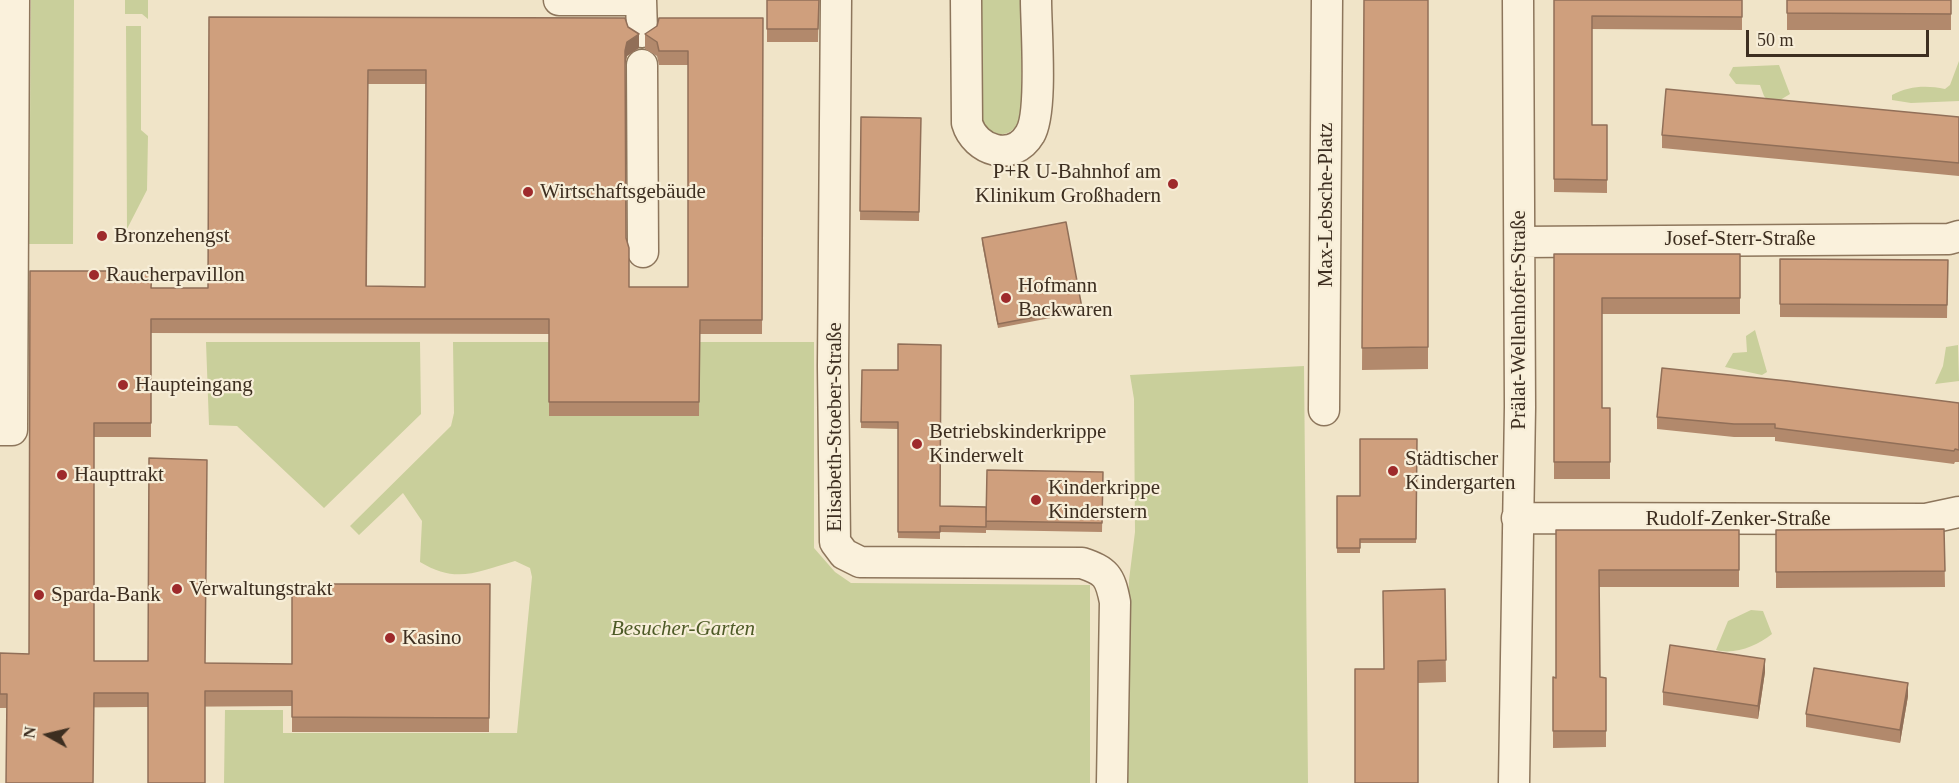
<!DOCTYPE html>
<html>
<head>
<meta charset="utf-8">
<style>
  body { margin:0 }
  #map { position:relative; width:1959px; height:783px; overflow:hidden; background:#f0e4c8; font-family:"Times New Roman",serif }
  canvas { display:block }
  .north { position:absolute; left:18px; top:705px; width:60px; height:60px; -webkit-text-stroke:4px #f7eed8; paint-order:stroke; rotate:278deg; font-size:16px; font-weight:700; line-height:24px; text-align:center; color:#3d2e20 }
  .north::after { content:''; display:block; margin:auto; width:21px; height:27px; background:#3d2e20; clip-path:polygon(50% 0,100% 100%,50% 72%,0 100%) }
  .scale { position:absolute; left:1746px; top:30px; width:183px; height:27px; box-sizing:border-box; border:3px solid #3d2e20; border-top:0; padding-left:8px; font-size:18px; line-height:21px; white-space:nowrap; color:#3d2e20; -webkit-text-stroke:4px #f7eed8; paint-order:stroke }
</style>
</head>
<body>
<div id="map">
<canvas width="1959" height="783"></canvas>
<div class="north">N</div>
<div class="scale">50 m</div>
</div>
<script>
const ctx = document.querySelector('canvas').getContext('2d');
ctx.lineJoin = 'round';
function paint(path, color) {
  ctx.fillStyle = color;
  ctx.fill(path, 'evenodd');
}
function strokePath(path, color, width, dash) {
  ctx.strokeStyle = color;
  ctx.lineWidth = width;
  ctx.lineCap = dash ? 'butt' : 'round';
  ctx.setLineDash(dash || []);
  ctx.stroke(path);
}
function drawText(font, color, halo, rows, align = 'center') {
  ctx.font = font + ' "Times New Roman",serif';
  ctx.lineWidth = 4.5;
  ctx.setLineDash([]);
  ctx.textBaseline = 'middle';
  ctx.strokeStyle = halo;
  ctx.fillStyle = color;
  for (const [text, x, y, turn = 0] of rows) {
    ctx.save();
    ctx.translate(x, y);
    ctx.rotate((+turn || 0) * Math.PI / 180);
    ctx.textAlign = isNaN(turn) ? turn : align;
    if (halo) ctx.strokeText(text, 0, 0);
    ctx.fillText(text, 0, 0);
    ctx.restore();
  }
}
paint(new Path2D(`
  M31,0H74L73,244H29Z
  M125,0H148V19L142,14H125Z
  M979,0H1022L1021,118C1012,138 995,139 981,124Z
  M126,26H141V130L148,136L147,190L127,229Z
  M1959,61V101L1911,103L1892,100V95C1909,86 1926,85 1945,89L1950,85Z
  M1779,65L1790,94L1772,105L1764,96L1760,85L1736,84L1729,75L1733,67Z
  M1755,330L1767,372L1762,375L1725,367L1733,353L1747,352L1746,336Z
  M206,342H420L421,414L324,508L237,426L209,425Z
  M453,342H814V548L835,572L851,583L1090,585V783H224L225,710H283V733H517L532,577L530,568L515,561C477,572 456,584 420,562L422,521L403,493L359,535L350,526L451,426L454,413Z
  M1958,345L1959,381L1935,384L1943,366L1946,347Z
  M1304,366L1308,783H1125L1129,580L1135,532L1134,399L1130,375Z
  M1751,610L1763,611L1772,634C1757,646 1735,655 1716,650L1728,621Z`), '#c9cf9b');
const minor = new Path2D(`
  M559,0H633
  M641,0L642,32
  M836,0L833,366L835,542L844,554L860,562L1082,563C1106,571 1110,576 1115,602L1112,783
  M966,0L967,123C975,151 1013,163 1030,134C1043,113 1036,28 1036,0
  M642,65L643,252
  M1520,242L1949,239L1959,236
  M1324,410L1327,0
  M0,430H12L14,0
  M1517,518L1926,519L1959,512
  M1514,783L1520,407L1518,0`);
strokePath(minor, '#8d765c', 33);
strokePath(minor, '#faf1dc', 30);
paint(new Path2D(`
  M767,0H819L818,42H767Z
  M1364,0H1428V369L1362,370Z
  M1554,0H1742V30L1592,29V125H1607V193L1554,192Z
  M1787,0H1951V30H1787Z
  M209,17L628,27L639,48L627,56L625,65L626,238L629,287H688V65H659L657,56L645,49V34L763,18L762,334H700L699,416H549V334L151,333V437H94V661L292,664L490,584L489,732H292V706L0,708V653L29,654L30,271L152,288H208ZM368,84H426L425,287L367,286Z
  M861,117L921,118L919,221L860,220Z
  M1959,117V176L1662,148V135Z
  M982,238L1082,308V312L998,328L982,243Z
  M1554,254H1740V314H1602V408H1610V479H1554Z
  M1780,259L1948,260L1947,318L1780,317Z
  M898,370L940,506L986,507L1103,472L1102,532L986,530V533L940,532V539L898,538V429L861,428V422Z
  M1959,403V462H1955L1954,464L1775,441V437H1734L1657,429V417Z
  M1417,439L1416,543H1360V553H1337V496H1360Z
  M1944,529L1945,587L1776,588V530Z
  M1556,530H1739V587H1599L1600,677L1606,678V747L1553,748V677L1556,678Z
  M1445,589L1446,682L1418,683L1384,669Z
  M1765,672L1758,719L1663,705V692Z
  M1908,696L1900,743L1806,727V714Z`), '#b2896c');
paint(new Path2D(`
  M639,34V48L627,56L625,65V51L627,42Z
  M1765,659V672L1758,719V706Z
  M1908,683V696L1900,743V730Z`), '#916f58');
const building = new Path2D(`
  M767,0H819L818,29H767Z
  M1364,0H1428V347L1362,348Z
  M1554,0H1742V17L1592,16V125H1607V180L1554,179Z
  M1787,0H1951V14L1787,13Z
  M209,17L625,18L628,27L639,34L627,42L625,51L626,238L629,248V287H688V51H659L657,42L645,34L657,26L659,18H763L762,320H700L699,402H549V319H151V423H94V661H148L149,458L207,460L205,663L292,664V584H490L489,718L292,717V691H205V783H148V693H94L93,783H6L7,694H0V653L29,654L30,271H152L151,288H208ZM368,70H426L425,287L366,286Z
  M1666,89L1959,117V163L1662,135Z
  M861,117L921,118L919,212L860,211Z
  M1066,222L1082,308L998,324L982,238Z
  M1554,254H1740V298H1602V408H1610V462H1554Z
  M1780,259L1948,260L1947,305L1780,304Z
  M898,344L941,345L940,506L986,507V527L940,526V532H898V422H861L862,370H898Z
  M1662,368L1788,381L1959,403V450L1955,449L1954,451L1775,428V424H1734L1657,417Z
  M1360,439H1417L1416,539H1360V548H1337V496H1360Z
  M987,470L1103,472L1102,523L986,521Z
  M1944,529L1945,571L1776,572V530Z
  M1556,530H1739V570H1599L1600,677L1606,678V731H1553V677L1556,678Z
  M1445,589L1446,660L1418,661V783H1355V669H1384L1383,591Z
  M1670,645L1765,659L1758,706L1663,692Z
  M1814,668L1908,683L1900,730L1806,714Z`);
paint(building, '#cf9f7d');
strokePath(building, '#916f58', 1.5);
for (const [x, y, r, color] of [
  [1173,184,6,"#9e2a2b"],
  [528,192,6,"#9e2a2b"],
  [102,236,6,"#9e2a2b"],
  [94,275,6,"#9e2a2b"],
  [1006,298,6,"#9e2a2b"],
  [123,385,6,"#9e2a2b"],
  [917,444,6,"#9e2a2b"],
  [1393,471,6,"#9e2a2b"],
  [62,475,6,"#9e2a2b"],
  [1036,500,6,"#9e2a2b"],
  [177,589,6,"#9e2a2b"],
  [39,595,6,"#9e2a2b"],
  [390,638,6,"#9e2a2b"]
]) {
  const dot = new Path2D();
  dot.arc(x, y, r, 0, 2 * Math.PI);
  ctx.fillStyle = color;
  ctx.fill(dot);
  strokePath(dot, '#f7eed8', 2);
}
drawText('21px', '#3d2e20', '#f7eed8', [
  ["P+R U-Bahnhof am",1161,172,"right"],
  ["Klinikum Großhadern",1161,196,"right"],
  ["Wirtschaftsgebäude",540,192],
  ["Bronzehengst",114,236],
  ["Raucherpavillon",106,275],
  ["Hofmann",1018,286],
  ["Backwaren",1018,310],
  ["Haupteingang",135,385],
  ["Betriebskinderkrippe",929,432],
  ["Kinderwelt",929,456],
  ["Städtischer",1405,459],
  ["Kindergarten",1405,483],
  ["Haupttrakt",74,475],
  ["Kinderkrippe",1048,488],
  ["Kinderstern",1048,512],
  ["Verwaltungstrakt",189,589],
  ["Sparda-Bank",51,595],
  ["Kasino",402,638]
], 'left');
drawText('21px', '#3d2e20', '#f7eed8', [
  ["Max-Lebsche-Platz",1326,205,-90],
  ["Josef-Sterr-Straße",1740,239],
  ["Prälat-Wellenhofer-Straße",1519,320,-90],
  ["Elisabeth-Stoeber-Straße",835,427,-90],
  ["Rudolf-Zenker-Straße",1738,519]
]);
drawText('italic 21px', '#4d5a26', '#f7eed8', [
  ["Besucher-Garten",683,629]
]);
</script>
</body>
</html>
